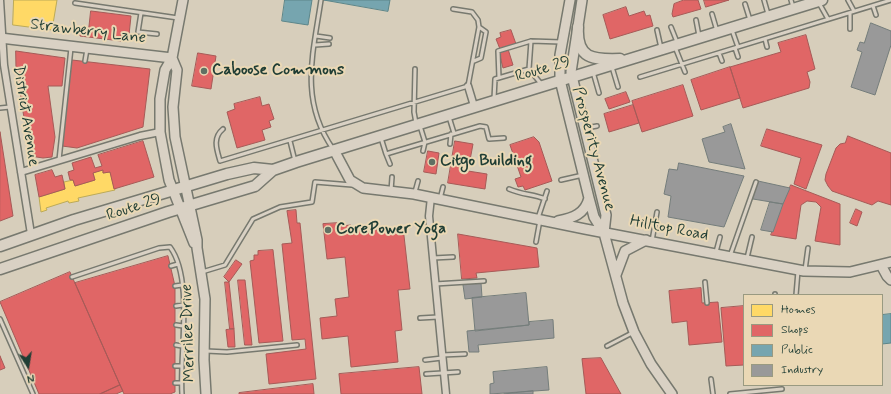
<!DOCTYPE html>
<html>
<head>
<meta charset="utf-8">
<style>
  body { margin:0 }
  #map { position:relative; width:891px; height:394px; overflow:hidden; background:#d7cebb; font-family:Mynerve,sans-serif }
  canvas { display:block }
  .legend { position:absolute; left:743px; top:294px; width:140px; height:92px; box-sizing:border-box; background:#ead8b5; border:1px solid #999a81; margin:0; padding:5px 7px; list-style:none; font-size:12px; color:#1f3d34 }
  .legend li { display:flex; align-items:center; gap:8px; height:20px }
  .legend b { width:20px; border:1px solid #999a81 }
  .north { position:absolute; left:8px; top:346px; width:40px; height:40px; -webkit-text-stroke:3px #ead8b5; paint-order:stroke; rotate:168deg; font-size:11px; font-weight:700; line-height:16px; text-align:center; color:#1f3d34 }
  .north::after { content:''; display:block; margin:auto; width:14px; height:18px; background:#1f3d34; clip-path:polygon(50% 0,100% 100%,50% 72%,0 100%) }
</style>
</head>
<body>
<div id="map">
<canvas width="891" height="394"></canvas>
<ul class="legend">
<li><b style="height:11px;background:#ffd966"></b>Homes</li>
<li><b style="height:11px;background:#e06666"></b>Shops</li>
<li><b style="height:11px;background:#76a5af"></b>Public</li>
<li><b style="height:11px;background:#999"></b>Industry</li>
</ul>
<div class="north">N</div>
</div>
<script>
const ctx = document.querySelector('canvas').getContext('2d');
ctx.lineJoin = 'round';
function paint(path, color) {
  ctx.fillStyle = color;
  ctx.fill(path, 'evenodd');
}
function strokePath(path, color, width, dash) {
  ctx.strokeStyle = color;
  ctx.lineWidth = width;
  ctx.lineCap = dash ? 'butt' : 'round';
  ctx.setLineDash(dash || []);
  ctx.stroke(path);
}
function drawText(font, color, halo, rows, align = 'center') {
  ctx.font = font + ' Mynerve,sans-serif';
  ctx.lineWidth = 4;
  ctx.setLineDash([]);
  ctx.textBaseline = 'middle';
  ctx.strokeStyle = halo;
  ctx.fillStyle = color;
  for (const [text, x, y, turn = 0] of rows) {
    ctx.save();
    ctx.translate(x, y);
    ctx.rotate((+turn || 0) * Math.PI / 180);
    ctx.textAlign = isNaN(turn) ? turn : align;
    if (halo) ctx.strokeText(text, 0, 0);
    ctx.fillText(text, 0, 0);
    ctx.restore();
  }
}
const homes = new Path2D(`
  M14,0H57L52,30L13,25Z
  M103,170V173L110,172L115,190L78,198L79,201L69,203L68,201L46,208L47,210L41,212L39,197L65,189L64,182L73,180L75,186L95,180L93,173Z`);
paint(homes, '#ffd966');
strokePath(homes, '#bcaa57', 1);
const shops = new Path2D(`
  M684,0H698L701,9L673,17L672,14L674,4Z
  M704,0H729L706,7Z
  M626,7L629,16L644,11L646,16L650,15L653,26L610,39L603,15Z
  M91,11L131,16L129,35L121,34V41L80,36V31L88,32Z
  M511,30L516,44L500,49L496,39L501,37L500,33Z
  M806,35L815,69L807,72L810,82L809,88L743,108L730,67L781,52L778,43Z
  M508,49L513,65L503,68L499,52Z
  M16,51L65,58L62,86H48L55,137L52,157L43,158L30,156L16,67Z
  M198,53L216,56L211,89L192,86Z
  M72,60L150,69L143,127L77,148L62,146Z
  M730,67L740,98L701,110L691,80Z
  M683,85L693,116L642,132L632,101Z
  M626,92L630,102L609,109L605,99Z
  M260,97L262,106L269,104L274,119L269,121L271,127L262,130L265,140L237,148L227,112L235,109L234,104Z
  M633,105L639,123L609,132L604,114Z
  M767,129L822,145L806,189L794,184L801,158L761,146Z
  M0,132L13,216L0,221Z
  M848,136L891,153V205L878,201L872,205L832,191L828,186L825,180L826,174L836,148L840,144L845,143Z
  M534,137L539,142L552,181L525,190L523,186L518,187L515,179L521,177L510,145Z
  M143,141L154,177L114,189L110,172L103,173V170L93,173L95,180L75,186L73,180H70L68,172L74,170L72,163L91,157L95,168L102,166L98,155Z
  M455,141L473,144L468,171L487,174L485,189L448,183Z
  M428,151L439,153L436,174L424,172Z
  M52,170L55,177L62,175L65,189L39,197L35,175Z
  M791,185L840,204V245L815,241L821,207L816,202L807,201L801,205L796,239L771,235Z
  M856,209L862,212L857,226L850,223Z
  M296,210L297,223H300L316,379L269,384L266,354L306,349L305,339L292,340L282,244L292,243L287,211Z
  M338,223L340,226L351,225L352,229L365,228V231L403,227L410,289L398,290L402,330L395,331L398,362L351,367L348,336L322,339L320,318L337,316L335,299L349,297L345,257L327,259L323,224Z
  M458,234L537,248L539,267L476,273L477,278L462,279Z
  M273,250L283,341L259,343L250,261L254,260V255H258V251Z
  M168,256L175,286V392L170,394H124L75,283Z
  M236,260L242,264L229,282L224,277Z
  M70,272L120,385L100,394H39L0,302Z
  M238,280H245L252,345H245Z
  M225,282H229L234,329H230Z
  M701,288L702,303L718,302L722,342L689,345L687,321L672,323L669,291Z
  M744,306V365L726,366L721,308Z
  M234,329L235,347H228L226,330Z
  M0,356L5,368L0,370Z
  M601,358L621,394H586L582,359Z
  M419,367L422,394H341L339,374Z
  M313,384L314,394H239V393Z
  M120,385L123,391L116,394H100Z`);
paint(shops, '#e06666');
strokePath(shops, '#a65a57', 1);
const public = new Path2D(`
  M285,0H312L308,25L282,21Z
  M324,0H390L388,11Z
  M891,314V343L882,344V315Z`);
paint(public, '#76a5af');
strokePath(public, '#5c868a', 1);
const industry = new Path2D(`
  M871,23L891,31V45L875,95L851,87L862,52L857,50L860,42L864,43Z
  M731,124L745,169L709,162L702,139L725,132L723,127Z
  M679,163L744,176L724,227L668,217L671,196L664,194L669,169L677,170Z
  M758,181L790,188L783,204L753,199Z
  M770,202L783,204L773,232L761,230Z
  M481,283L482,297L465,299L463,285Z
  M526,293L529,325L475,331L472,298Z
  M553,320L554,338L478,345L479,352H469L467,331L529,325V322Z
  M547,367L549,390L490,394V384L494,383L493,372Z
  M533,391V394H504Z`);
paint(industry, '#999');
strokePath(industry, '#747d7b', 1);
const lane = new Path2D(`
  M321,0C313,54 299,100 333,149
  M764,0L768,14
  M791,0L793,7
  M848,0L854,11
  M75,3L178,18
  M819,3L828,19
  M745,4L750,20
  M873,6L876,15
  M141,13L138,32L157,34
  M850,13V29
  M712,14L717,31
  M696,20L699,36
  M671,27L677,42
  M657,30L661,48
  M732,30L738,47
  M316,36L330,38
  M765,39L767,47
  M315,45L329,44
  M675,47L685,72
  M735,48L738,57
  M719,53L722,61
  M85,61L87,49
  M474,61L481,58L486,32L479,27
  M612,67L618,87
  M415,69L414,112L416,123
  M593,72L599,93
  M640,77L891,0
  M499,78L498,51L531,41
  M542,85L529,69L531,41L561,42
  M494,99L495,79L529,69
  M0,108L10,107
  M449,117L454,133
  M420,126L425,142L423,151
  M586,128L597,126
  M223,129C212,138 217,150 220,161L468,86L479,27L478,20L472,12L453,9
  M381,138L386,154L480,126L486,127L489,139L504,138
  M290,141L295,161
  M450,144L451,134
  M386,154L390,164
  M59,160L71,48
  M561,180L583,175
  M509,189C523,195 533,194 545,199
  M391,191L392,177
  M415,192L418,181
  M440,199L443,187
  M538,218L547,191
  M652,241L657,212
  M536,242L540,220
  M716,252L720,237
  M730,256L756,182
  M433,258L453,257
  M747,258L752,237
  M171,266L178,264
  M805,270L808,248
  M202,272L225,265L253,219L280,207L312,202L315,182L352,185
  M72,277L159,248L170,247C194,279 179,354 182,394
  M705,282L707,303
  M435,284L484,281
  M175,286L182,285
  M775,295V294
  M796,295L798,271
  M176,306L183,305
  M420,318L438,317
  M0,319L33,394
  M176,325L183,326
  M176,345L182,346
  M607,346L634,332
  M206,351L227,352L297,345
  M442,355L465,354
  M425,360L442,358
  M175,366H182
  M426,374L458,372
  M711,379L713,394
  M175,383H181
  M730,394L782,389`);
const street = new Path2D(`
  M0,0L4,65L31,234
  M468,86L474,106
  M21,172L140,136L160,132
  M431,197L429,216L446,394`);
const secondary = new Path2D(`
  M183,0L172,58L165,70L160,99V132L169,180L194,243
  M570,0L560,55V80L589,198L594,217L604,233L623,303L634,332L651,364L672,394
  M582,0L571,72L606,215L604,233
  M0,38L172,58
  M172,58L177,70L173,107L175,137L197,240V248L205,299L204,360L206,394
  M334,150L350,180L363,188L414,194L585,229L804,271L850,272L891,262
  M558,221C573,218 585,214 589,198
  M881,265L887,276L891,280
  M616,275L625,251L646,240`);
const primary = new Path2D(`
  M578,27C576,59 593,60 620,59
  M0,246L74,220L227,174L254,168L273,170
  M0,269L168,212L255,186L273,170L296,162L822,0`);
strokePath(lane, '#77796f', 6);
strokePath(street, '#77796f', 9);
strokePath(secondary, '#77796f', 12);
strokePath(primary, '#77796f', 13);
strokePath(lane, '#d9d1c4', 3);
strokePath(street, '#d9d1c4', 6);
strokePath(secondary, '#d9d1c4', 9);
strokePath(primary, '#d9d1c4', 10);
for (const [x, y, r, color] of [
  [204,71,4,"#5f7063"],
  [432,162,4,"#5f7063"],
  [328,230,4,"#5f7063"]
]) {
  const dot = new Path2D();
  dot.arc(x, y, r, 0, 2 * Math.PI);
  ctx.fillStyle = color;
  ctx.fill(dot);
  strokePath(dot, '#ead8b5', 1.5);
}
drawText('16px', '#1f3d34', '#ead8b5', [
  ["Strawberry Lane",88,32,7],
  ["Route 29",543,70,-16],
  ["District Avenue",25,116,81],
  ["Prosperity Avenue",593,149,75],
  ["Route 29",134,208,-18],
  ["Hilltop Road",669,229,11],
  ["Merrilee Drive",189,333,-92]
]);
drawText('bold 16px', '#1f3d34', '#ead8b5', [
  ["Caboose Commons",212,71],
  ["Citgo Building",440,162],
  ["CorePower Yoga",336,230]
], 'left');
</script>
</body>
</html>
